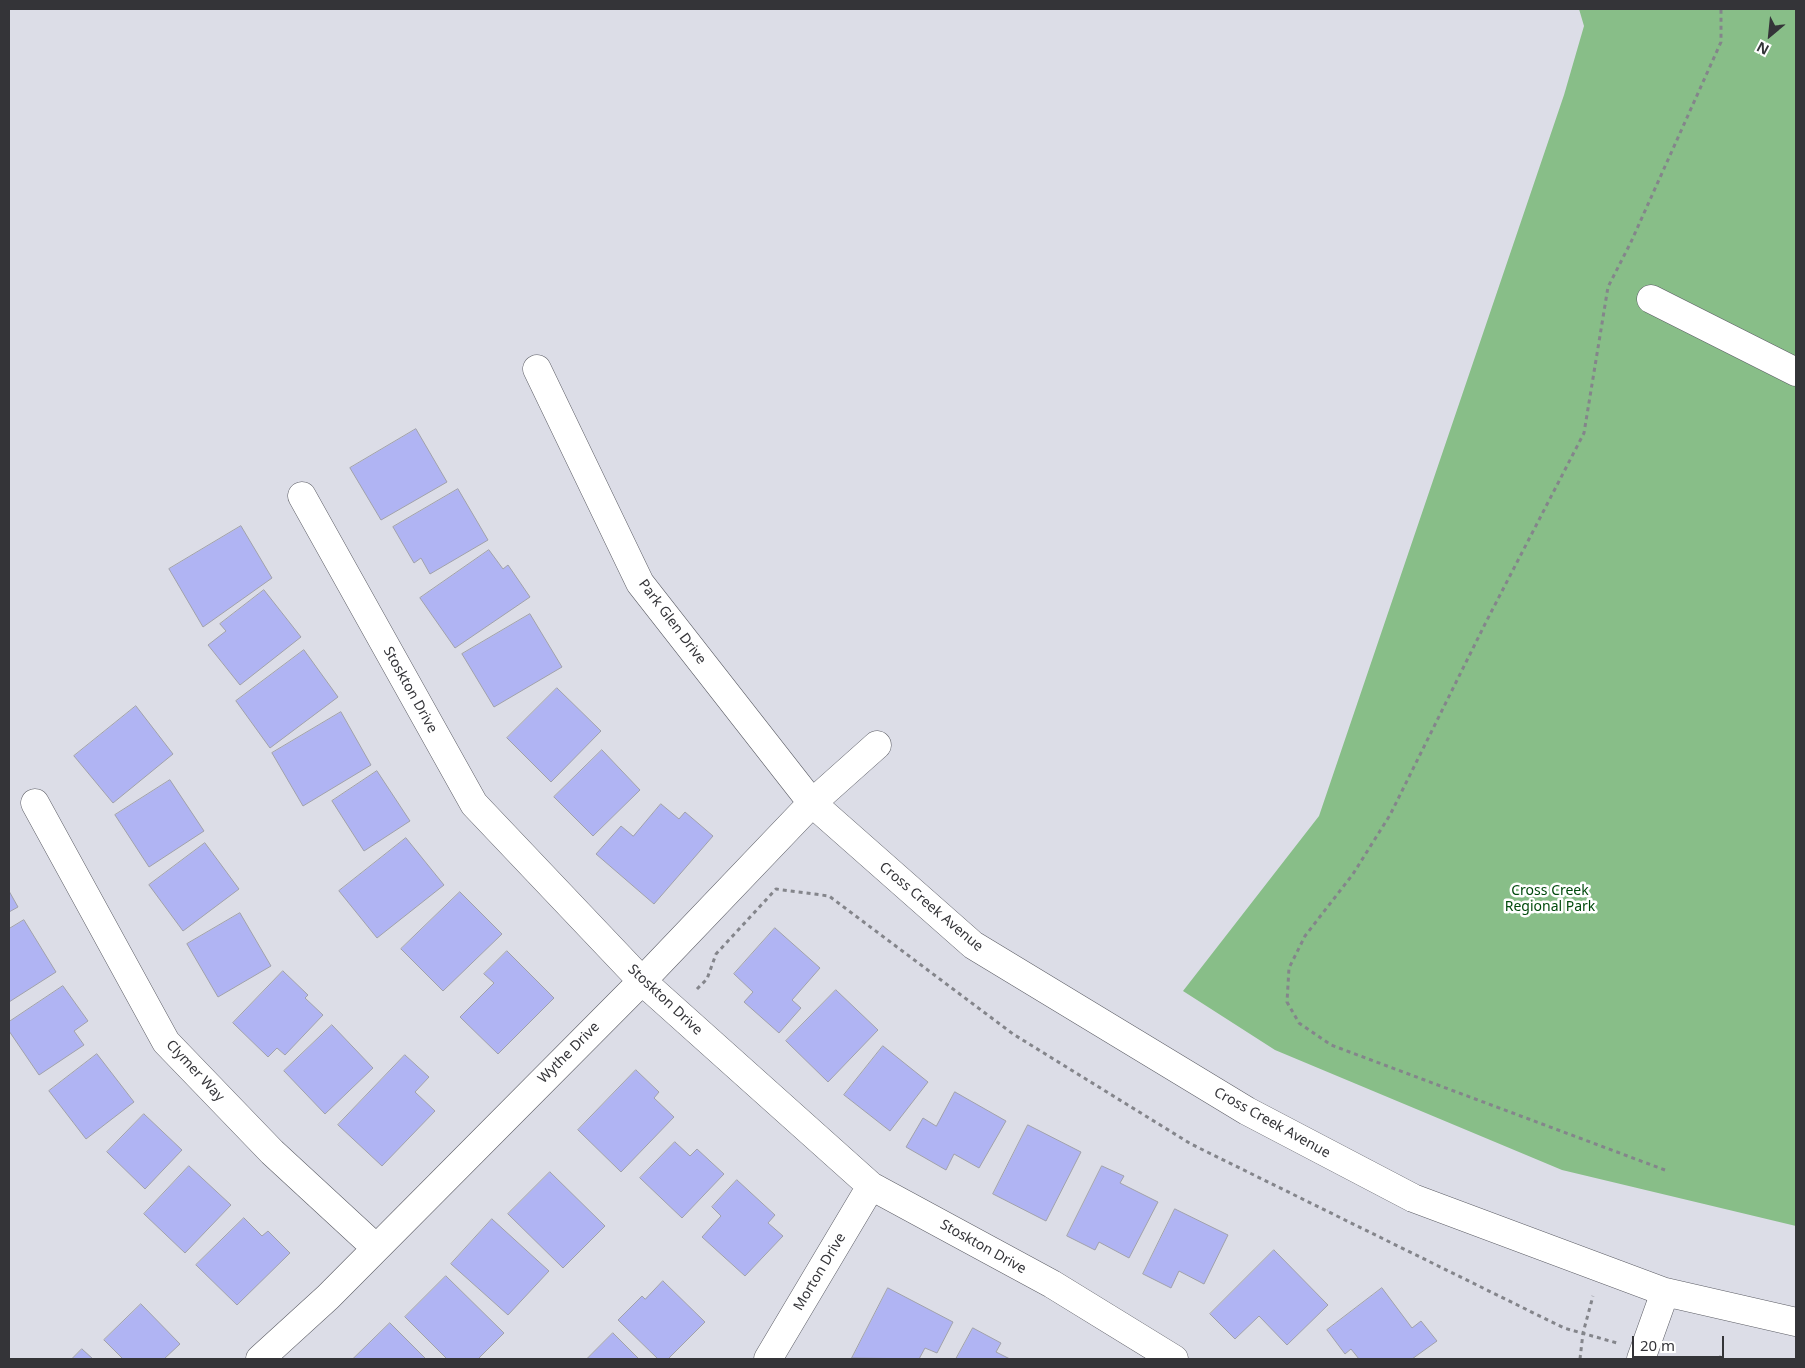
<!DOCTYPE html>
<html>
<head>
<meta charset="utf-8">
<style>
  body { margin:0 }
  #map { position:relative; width:1805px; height:1368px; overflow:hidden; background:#dcdde7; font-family:"Noto Sans",sans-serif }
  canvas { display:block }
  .frame { position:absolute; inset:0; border:10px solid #343438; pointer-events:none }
  .north { position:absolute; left:1745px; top:10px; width:50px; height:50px; -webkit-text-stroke:4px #fff; paint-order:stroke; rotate:208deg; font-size:14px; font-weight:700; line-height:20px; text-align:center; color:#343438 }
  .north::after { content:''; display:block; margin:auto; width:18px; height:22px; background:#343438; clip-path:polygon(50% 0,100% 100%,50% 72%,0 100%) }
  .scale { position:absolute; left:1632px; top:1336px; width:92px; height:22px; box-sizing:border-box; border:2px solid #343438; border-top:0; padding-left:6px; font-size:15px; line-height:18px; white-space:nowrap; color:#343438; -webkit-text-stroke:4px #fff; paint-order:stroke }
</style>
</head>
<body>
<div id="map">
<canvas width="1805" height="1368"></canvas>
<div class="frame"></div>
<div class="north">N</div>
<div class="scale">20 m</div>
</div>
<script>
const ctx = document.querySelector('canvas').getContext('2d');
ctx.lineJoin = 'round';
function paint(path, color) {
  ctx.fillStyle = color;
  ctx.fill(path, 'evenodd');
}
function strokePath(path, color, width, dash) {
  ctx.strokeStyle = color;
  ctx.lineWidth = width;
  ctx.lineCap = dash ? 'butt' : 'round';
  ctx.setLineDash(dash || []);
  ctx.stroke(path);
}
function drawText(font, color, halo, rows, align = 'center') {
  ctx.font = font + ' "Noto Sans",sans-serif';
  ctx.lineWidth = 5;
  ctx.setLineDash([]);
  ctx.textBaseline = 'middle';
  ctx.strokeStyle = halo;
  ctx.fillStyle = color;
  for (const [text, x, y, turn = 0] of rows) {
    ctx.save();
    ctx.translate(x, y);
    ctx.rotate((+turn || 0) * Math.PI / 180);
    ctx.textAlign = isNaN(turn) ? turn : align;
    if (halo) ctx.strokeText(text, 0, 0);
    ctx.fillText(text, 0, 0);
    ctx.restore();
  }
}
paint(new Path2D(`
  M1579,9H1796V1226L1562,1170L1275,1050L1183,991L1319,816L1564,95L1584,26Z`), '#88be88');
const building = new Path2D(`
  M416,429L447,482L381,520L350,468Z
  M458,489L488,540L430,574L421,558L414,563L393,527Z
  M241,526L272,578L203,627L169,569Z
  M489,550L503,569L508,565L530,597L455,648L420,598Z
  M264,590L301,637L240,685L208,645L226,631L220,624Z
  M530,614L562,667L494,707L462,654Z
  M304,650L338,697L270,748L236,701Z
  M557,688L601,731L551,782L507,738Z
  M136,706L173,754L113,803L74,756Z
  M341,712L371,765L303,806L272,753Z
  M602,750L640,790L593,836L554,797Z
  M377,771L410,821L364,851L332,801Z
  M170,780L204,831L149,867L115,815Z
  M661,804L679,819L685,812L713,836L654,904L596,854L621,826L633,836Z
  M406,838L444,885L377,938L339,891Z
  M205,843L239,889L183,931L149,885Z
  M9,891L18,907L9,912Z
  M460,892L502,934L443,991L401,949Z
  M240,913L271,966L218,997L187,944Z
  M24,920L56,972L9,1002V929Z
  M775,928L820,968L792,1000L801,1008L779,1033L744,1002L753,992L734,974Z
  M507,951L554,998L498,1054L460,1017L494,983L484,974Z
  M283,971L308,995L305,998L323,1015L285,1055L277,1048L268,1057L233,1023Z
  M63,986L88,1021L74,1031L84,1045L39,1075L9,1031V1022Z
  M836,990L878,1030L828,1082L786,1041Z
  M332,1025L373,1068L325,1114L284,1071Z
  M883,1046L928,1082L890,1131L844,1095Z
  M97,1054L134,1102L86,1139L49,1091Z
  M405,1055L429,1077L415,1092L435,1111L382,1166L338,1125Z
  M636,1070L659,1092L654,1098L674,1117L621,1172L578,1130Z
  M955,1092L1006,1121L979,1168L954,1154L946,1170L906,1147L923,1118L936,1126Z
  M144,1114L182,1150L145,1189L107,1152Z
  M1028,1125L1081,1152L1046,1221L993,1194Z
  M675,1142L690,1156L697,1149L724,1174L682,1218L640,1178Z
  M189,1166L231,1205L185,1253L144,1214Z
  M1102,1166L1124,1176L1120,1183L1158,1202L1129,1258L1099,1242L1095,1250L1067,1236Z
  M550,1172L605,1226L563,1268L508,1214Z
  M737,1180L775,1215L768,1223L783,1236L745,1276L702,1237L721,1216L712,1207Z
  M1175,1209L1228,1235L1204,1284L1179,1271L1171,1288L1143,1274Z
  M244,1218L262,1236L268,1231L290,1253L237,1305L196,1265Z
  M492,1219L549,1271L508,1315L451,1264Z
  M1274,1250L1328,1305L1287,1345L1259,1316L1235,1339L1210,1314Z
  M446,1276L504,1333L478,1359H447L405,1317Z
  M663,1281L705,1322L668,1359H658L618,1320L642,1296L645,1299Z
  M888,1288L953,1322L937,1353L925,1348L919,1359L852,1358Z
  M1382,1288L1412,1328L1421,1321L1437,1341L1412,1359H1359L1351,1349L1345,1354L1327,1330Z
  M141,1304L180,1344L164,1359H123L104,1340Z
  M390,1323L426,1359H353Z
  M973,1328L1001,1343L996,1352L1010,1359H956Z
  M613,1333L639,1359H587Z
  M82,1349L93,1359H72Z`);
paint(building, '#b0b4f3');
strokePath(building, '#a0a1aa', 1);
const minor = new Path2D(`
  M1651,299L1796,372
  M537,369L640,583L812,803L973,945L1247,1111L1413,1198L1665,1292L1796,1322
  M302,496L474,804L642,981L871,1186L1052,1284L1174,1359
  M35,803L166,1042L272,1152L376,1248
  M260,1359L328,1297L642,981L812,803L877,745
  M768,1359L871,1186
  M1641,1359L1665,1292`);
strokePath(minor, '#5c5d65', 29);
strokePath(new Path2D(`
  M697,989L707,979L716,954L776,889L829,896L1013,1034L1191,1144L1564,1328L1617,1343
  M1665,1170L1331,1045L1299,1023L1287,1002L1289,968L1305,936L1353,874L1390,815L1486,622L1584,433L1608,287L1631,242L1721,42V9
  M1580,1359L1583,1333L1593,1296
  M1719,1359L1721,1356`), '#84858b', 3, [4, 4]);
strokePath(minor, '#fff', 28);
drawText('14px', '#343438', '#fff', [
  ["Park Glen Drive",672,622,53],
  ["Stoskton Drive",410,690,61],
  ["Cross Creek Avenue",931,907,40],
  ["Stoskton Drive",665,1000,43],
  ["Wythe Drive",569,1053,-45],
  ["Clymer Way",195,1071,47],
  ["Cross Creek Avenue",1272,1123,29],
  ["Stoskton Drive",983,1247,29],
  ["Morton Drive",820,1272,-59]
]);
drawText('14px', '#004a0c', '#fff', [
  ["Cross Creek",1550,891],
  ["Regional Park",1550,907]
]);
</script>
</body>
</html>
